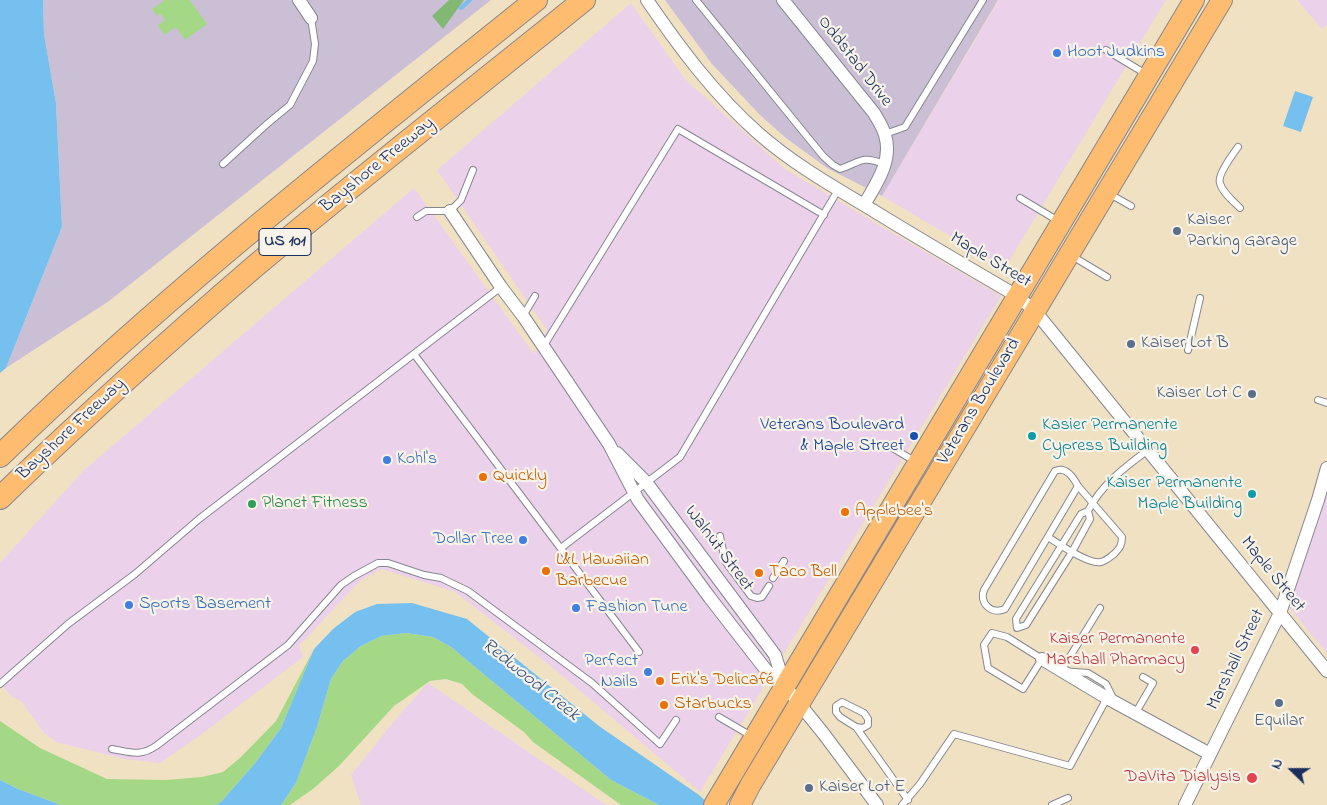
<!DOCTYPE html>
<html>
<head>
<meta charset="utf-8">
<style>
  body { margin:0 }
  #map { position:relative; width:1327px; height:805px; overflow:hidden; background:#f1e1c3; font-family:"Indie Flower",sans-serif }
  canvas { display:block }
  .north { position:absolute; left:1267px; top:745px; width:50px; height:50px; -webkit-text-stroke:4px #f7f3e8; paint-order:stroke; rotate:292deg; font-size:14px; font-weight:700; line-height:20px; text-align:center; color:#1b2f5e }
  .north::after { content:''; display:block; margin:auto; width:18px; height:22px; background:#1b2f5e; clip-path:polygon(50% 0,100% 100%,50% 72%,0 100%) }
</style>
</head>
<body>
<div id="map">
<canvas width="1327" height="805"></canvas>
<div class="north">N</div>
</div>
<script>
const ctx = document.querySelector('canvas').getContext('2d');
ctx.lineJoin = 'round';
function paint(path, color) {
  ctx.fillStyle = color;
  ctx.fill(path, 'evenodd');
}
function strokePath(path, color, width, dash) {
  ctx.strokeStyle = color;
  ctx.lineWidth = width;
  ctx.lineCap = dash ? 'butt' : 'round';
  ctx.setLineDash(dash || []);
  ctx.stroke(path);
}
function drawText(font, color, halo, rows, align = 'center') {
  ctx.font = font + ' "Indie Flower",sans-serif';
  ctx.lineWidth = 4.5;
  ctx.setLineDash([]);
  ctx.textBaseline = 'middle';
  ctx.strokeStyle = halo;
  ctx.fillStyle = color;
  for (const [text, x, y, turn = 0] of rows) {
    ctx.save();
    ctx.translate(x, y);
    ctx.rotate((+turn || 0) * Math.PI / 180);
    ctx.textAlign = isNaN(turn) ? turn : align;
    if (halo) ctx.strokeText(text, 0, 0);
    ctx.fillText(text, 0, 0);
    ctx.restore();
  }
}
paint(new Path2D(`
  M999,0H1166L1005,268L882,196Z
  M1297,0H1327V25L1322,29Z
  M631,3L685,79L785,169L874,222L1001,296L700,792L553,668L455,592L382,569L361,580L299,646L303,657L202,734L160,763L125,759L56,742L44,733L21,701L11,696L0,683V563L83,471L414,188L534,354L547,330L437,170Z
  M1327,494V653L1288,606Z
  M428,683L600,801L606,805H361L351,775L399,715Z`), '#ecd1ea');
paint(new Path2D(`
  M43,0H491L109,301L6,368L62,227L56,103L44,34Z
  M665,0H998L882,196L827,168L786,138L760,115L712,64Z`), '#cbbfd5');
paint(new Path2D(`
  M165,0H190L207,24L185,40L176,27L164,35L158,25L165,20L160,13L157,16L152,9Z
  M406,633L433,637L451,647L611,780L659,805H621L533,742L524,732L472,694L462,684L446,679L430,681L394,706L339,766L313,789L290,805H281L296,783L317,727L331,679L343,661L361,646L381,636Z
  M314,649L281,728L256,762L221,802L215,805H61L18,789L0,780V721L40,748L107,779L166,780L202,777L223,772L240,758L276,721Z`), '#a4d887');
paint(new Path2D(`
  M449,0H464L443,29L432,16Z`), '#83b874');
paint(new Path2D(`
  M0,0H43L44,34L56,103L62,227L6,368L0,373Z
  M1295,91L1313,97L1301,132L1283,126Z
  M412,603L467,619L599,726L699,795L710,805H659L611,780L451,647L433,637L406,633L381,636L361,646L343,661L331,679L317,727L296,783L281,805H215L221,802L256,762L281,728L314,649L333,629L355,612L377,604Z
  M0,780L18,789L61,805H0Z`), '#76c0ef');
strokePath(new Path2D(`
  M461,8L470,0`), '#76c0ef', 4);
const service = new Path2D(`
  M696,0L823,156L833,165L840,169C861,162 861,155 884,164
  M1106,50L1146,74
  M885,134L905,127L983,0
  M1238,147C1233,154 1217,175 1220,183C1222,192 1233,201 1240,208
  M223,164L267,124L290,105L313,61L315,44L311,18
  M1108,193L1131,206
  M1020,198L1060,222
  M417,217L426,211H450L461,200L473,170
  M1072,256L1107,277
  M523,316L535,296
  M543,347L678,129L824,215
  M1188,350L1200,298
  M414,354L639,652
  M1318,400L1327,403
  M891,447L916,462
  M1088,511L1081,514L1019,614L1016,619L1017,628L1026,625L1072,552L1090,519L1088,511C1101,485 1125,467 1148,450
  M720,536L725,561L751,596L757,598L762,597L769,586
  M1048,537C1059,544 1089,565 1101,562C1106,561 1110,557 1114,554C1120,548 1122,545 1122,537L1078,486C1073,477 1066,466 1055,471L984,590C979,603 991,615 1005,609L1078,486
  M561,548L680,457L838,190
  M773,578L784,561
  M1100,608L1061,671L1088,673L1106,684L1114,700
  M992,633L1007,637L1042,659L1023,689L988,668L984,645Z
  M0,684L68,624L135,574L199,519L501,287
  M1135,714L1153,683L1143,677
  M719,717L753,737
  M856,727L863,728L868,725V719L864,713L842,702L836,706V712L840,717L856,727L908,800
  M112,749C130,752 140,757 156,746L288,645L341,585L354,576L378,563H388L424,575L441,578L468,591L592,683L660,744L676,720
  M902,805L920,784L954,734L1070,766L1107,698
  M1052,805L1068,798`);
const minor = new Path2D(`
  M299,0L311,18
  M647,0C680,48 714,94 758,133C793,164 834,187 874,211C921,240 969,268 1017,296L1035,311L1327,671
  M783,0L874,113C878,120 883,127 885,135C893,161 876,184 864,205
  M450,211L501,287L523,316L609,444L638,500L710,598L766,670L785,686L823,733L877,805
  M617,453L646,482L775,655L784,684
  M1042,659L1107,698L1210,754
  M1185,805L1280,613L1318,500L1327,468`);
const primary = new Path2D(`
  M714,805L1194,0
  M740,805L751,784L1222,0`);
const motorway = new Path2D(`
  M0,456C168,292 353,147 536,0
  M0,498C82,419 167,342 254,267C362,176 474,89 584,0`);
strokePath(service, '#868890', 8);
strokePath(minor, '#868890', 14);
strokePath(primary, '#868890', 22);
strokePath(motorway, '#868890', 24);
strokePath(service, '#fff', 6);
strokePath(minor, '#fff', 12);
strokePath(primary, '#febc70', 20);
strokePath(motorway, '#febc70', 22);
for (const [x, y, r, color] of [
  [1057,53,5,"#3f7fe0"],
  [1177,231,5,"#5c6f8a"],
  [1131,344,5,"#5c6f8a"],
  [1252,394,5,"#5c6f8a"],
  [914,436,5,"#1a4fb4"],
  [1032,436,5,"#0f9aa8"],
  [387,460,5,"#3f7fe0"],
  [483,477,5,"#e8710a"],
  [1252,494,5,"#0f9aa8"],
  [252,504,5,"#2e9e5b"],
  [845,512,5,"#e8710a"],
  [523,540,5,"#3f7fe0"],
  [546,571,5,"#e8710a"],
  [759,573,5,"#e8710a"],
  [129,605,5,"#3f7fe0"],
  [576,608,5,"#3f7fe0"],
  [1195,650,5,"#e0444e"],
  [648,672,5,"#3f7fe0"],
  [660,681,5,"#e8710a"],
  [1279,703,5,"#5c6f8a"],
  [664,705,5,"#e8710a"],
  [1252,778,6,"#e0444e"],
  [809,788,5,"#5c6f8a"]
]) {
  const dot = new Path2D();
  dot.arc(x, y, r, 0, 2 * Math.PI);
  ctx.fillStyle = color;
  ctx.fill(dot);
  strokePath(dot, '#f7f3e8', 2);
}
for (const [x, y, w] of [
  [285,242,52]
]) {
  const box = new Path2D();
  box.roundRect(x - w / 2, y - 13.5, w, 27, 4);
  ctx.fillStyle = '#f7f3e8';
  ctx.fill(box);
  strokePath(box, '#1b2f5e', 1);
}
drawText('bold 16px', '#1b2f5e', null, [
  ["US 101",285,242]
]);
drawText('18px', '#366cbe', '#f7f3e8', [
  ["Hoot Judkins",1067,53],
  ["Kohl's",397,460],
  ["Dollar Tree",513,540,"right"],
  ["Sports Basement",139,605],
  ["Fashion Tune",586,608],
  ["Perfect",638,662,"right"],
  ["Nails",638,683,"right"]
], 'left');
drawText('18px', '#1b2f5e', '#f7f3e8', [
  ["Oddstad Drive",854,62,52],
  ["Bayshore Freeway",378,166,-39],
  ["Maple Street",990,261,31],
  ["Veterans Boulevard",980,402,-59],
  ["Bayshore Freeway",72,430,-43],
  ["Walnut Street",718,549,53],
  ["Maple Street",1272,575,51],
  ["Marshall Street",1237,660,-64]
]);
drawText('18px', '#4e5e75', '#f7f3e8', [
  ["Kaiser",1187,221],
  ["Parking Garage",1187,242],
  ["Kaiser Lot B",1141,344],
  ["Kaiser Lot C",1242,394,"right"],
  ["Equilar",1279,722,"center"],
  ["Kaiser Lot E",819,788]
], 'left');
drawText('18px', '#164399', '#f7f3e8', [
  ["Veterans Boulevard",904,426],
  ["& Maple Street",904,447]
], 'right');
drawText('18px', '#0d838f', '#f7f3e8', [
  ["Kasier Permanente",1042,426],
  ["Cypress Building",1042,447],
  ["Kaiser Permanente",1242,484,"right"],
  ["Maple Building",1242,505,"right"]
], 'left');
drawText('18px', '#c56008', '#f7f3e8', [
  ["Quickly",493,477],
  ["Applebee's",855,512],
  ["L&L Hawaiian",556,561],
  ["Barbecue",556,582],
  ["Taco Bell",769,573],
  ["Erik's Delicafé",670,681],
  ["Starbucks",674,705]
], 'left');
drawText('18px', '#27864d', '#f7f3e8', [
  ["Planet Fitness",262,504]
], 'left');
drawText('18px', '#be3a42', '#f7f3e8', [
  ["Kaiser Permanente",1185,640],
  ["Marshall Pharmacy",1185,661],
  ["DaVita Dialysis",1241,778]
], 'right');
drawText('italic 19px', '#325382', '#f7f3e8', [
  ["Redwood Creek",530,681,39]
]);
</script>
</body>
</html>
